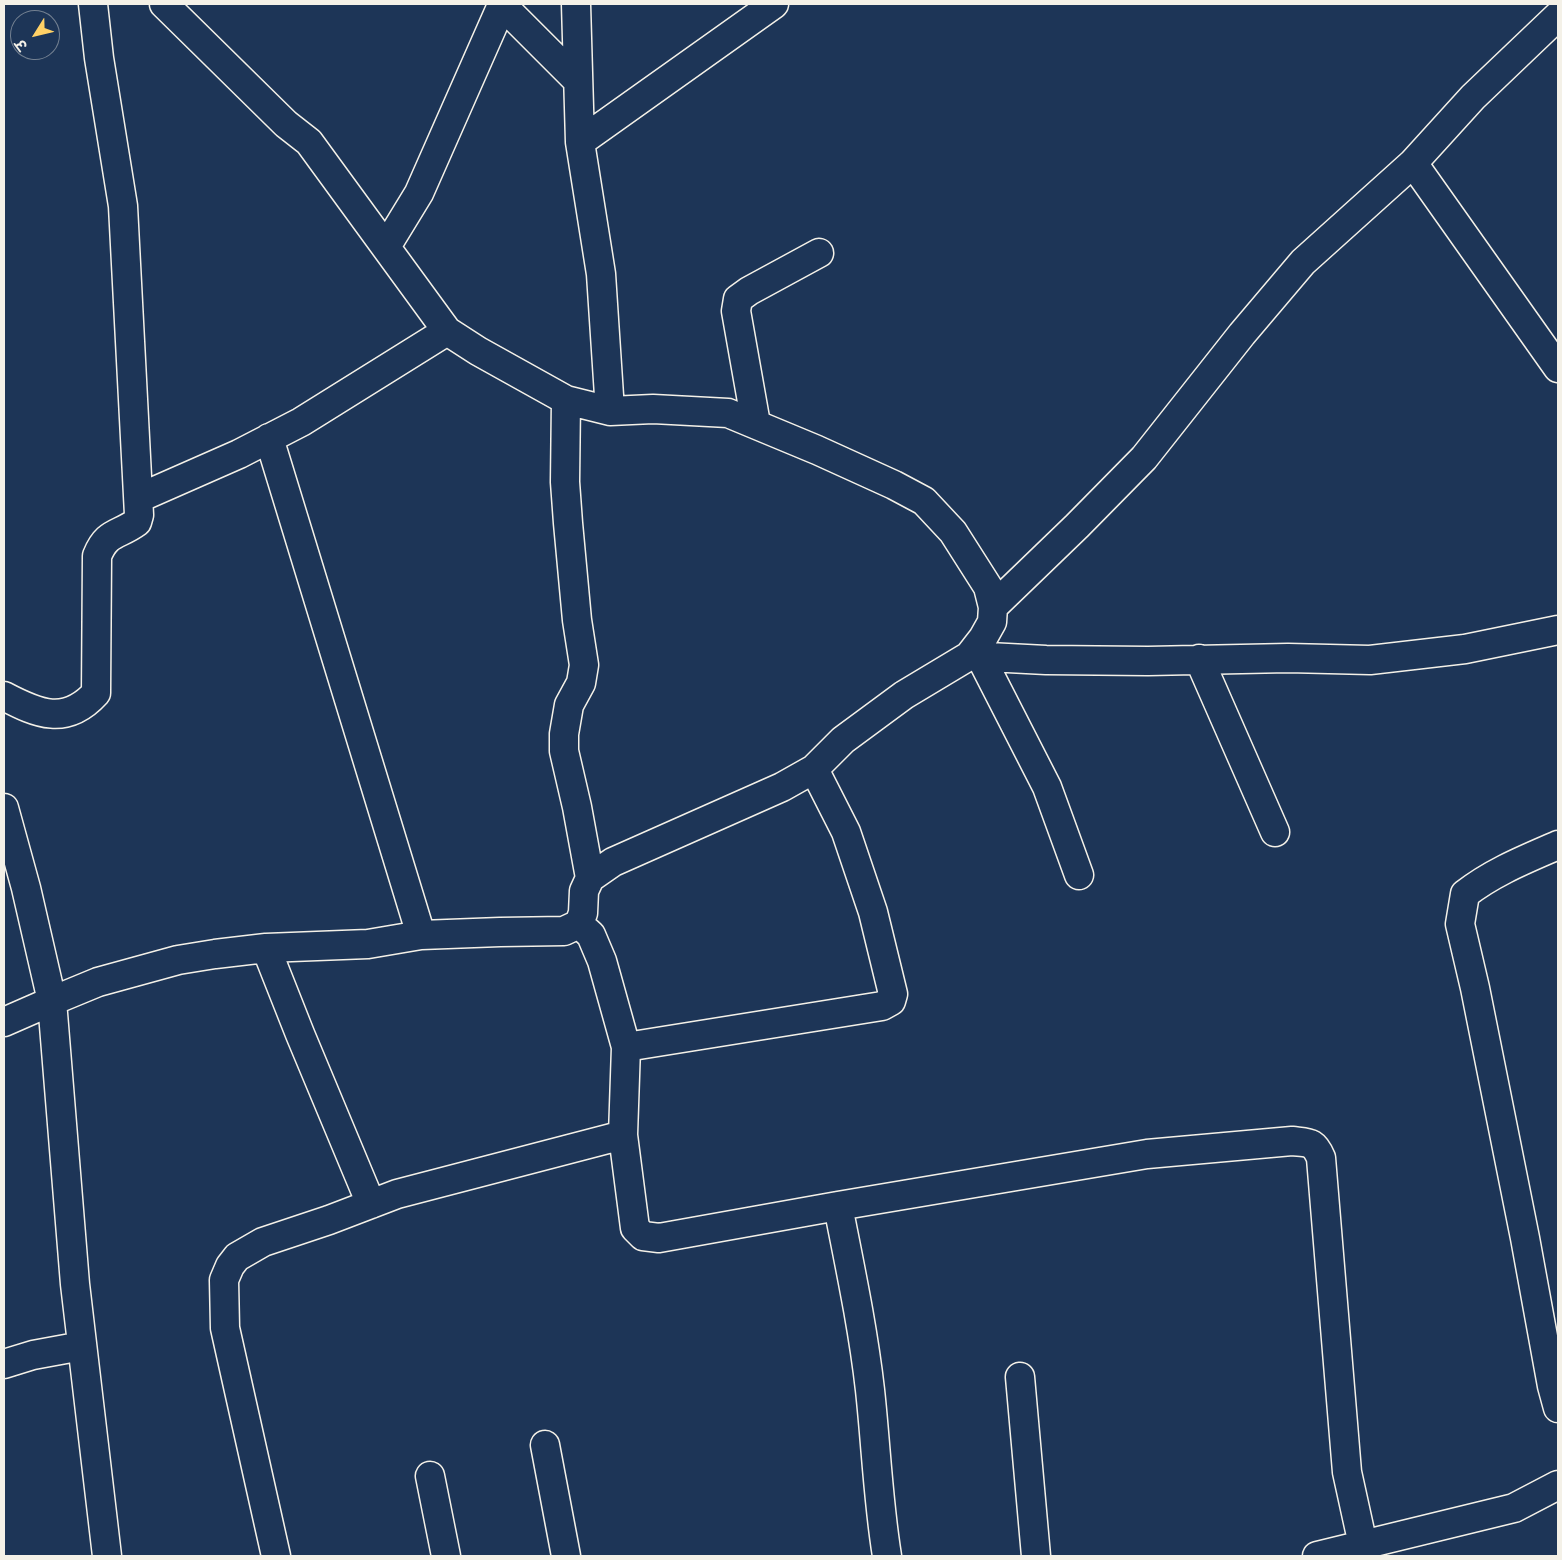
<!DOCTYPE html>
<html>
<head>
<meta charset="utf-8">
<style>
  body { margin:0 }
  #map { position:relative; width:1562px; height:1560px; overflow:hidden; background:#1d3557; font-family:"Gochi Hand","Playpen Sans Deva",sans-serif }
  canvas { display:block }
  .frame { position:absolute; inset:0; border:5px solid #f4f1e8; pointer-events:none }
  .north { position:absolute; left:10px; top:10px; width:50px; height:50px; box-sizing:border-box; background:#1d3557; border:1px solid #738091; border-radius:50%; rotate:234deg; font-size:14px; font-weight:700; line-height:20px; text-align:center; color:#f4f1e8 }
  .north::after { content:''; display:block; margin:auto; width:18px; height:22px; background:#ffd166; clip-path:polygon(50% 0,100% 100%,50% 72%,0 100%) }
</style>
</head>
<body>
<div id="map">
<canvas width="1562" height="1560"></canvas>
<div class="frame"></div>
<div class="north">उ</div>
</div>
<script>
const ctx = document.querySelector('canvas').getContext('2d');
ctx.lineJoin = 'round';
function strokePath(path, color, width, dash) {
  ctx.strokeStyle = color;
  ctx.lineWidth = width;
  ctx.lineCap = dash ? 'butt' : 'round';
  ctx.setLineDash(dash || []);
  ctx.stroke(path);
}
const street = new Path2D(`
  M164,4L286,124L309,142L447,331L478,351L566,400L610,411L601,274L580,142
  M501,4L578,81
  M576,4L580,142L774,4
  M1413,163L1558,368
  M386,247L419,193L502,5
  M566,400L565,482L568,523L577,620L584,665L581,683L569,705L564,734V751L577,807L590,878
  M756,424L736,311L738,299L749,291L819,253
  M269,438L421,935
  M139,498L239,454L301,422L447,331
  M993,607L1077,526L1144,458L1242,334L1303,262L1413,163L1473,97L1558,16
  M969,656L1046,660L1148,661L1288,658L1370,660L1465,649L1558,630
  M980,656L1047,787L1079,875
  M1199,659L1275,832
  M4,696C38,714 66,726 96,693L97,556C107,531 118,536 137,522L139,515L123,206L99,58L93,4
  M4,808L26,888L52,1001L98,982L178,960L215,954L266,948L368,944L421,935L500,932L564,931L579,924L583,913L584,891L590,878L613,862L782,787L814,769L843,740L904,695L969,656L983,638L992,622L993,607L988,587L953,532L924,501L894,485L817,450L728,413L653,409L610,411
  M1558,845C1526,859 1493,872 1465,894L1460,924L1475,988L1525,1238L1552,1386L1558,1408
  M579,924L591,935L602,961L626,1047L623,1135L635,1228L643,1236L659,1238L838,1206L1147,1154L1292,1141C1309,1143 1314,1141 1321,1158L1347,1472L1363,1545
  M266,948L300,1034L371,1204
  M4,1022L52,1001L75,1284L107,1556
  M626,1047L882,1006L891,1001L893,994L873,912L846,832L814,769
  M838,1206C850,1267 863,1328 870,1390C876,1445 878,1501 887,1556
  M4,1364L33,1355L82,1346
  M1020,1377L1036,1556
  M545,1445L566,1556
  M430,1476L446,1556
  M276,1556L225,1328L224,1280L230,1266L237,1257L263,1242L329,1220L397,1194L623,1135
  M1317,1556L1514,1508L1558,1485`);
strokePath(street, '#f4f1e8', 31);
strokePath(street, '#1d3557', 28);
</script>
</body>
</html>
